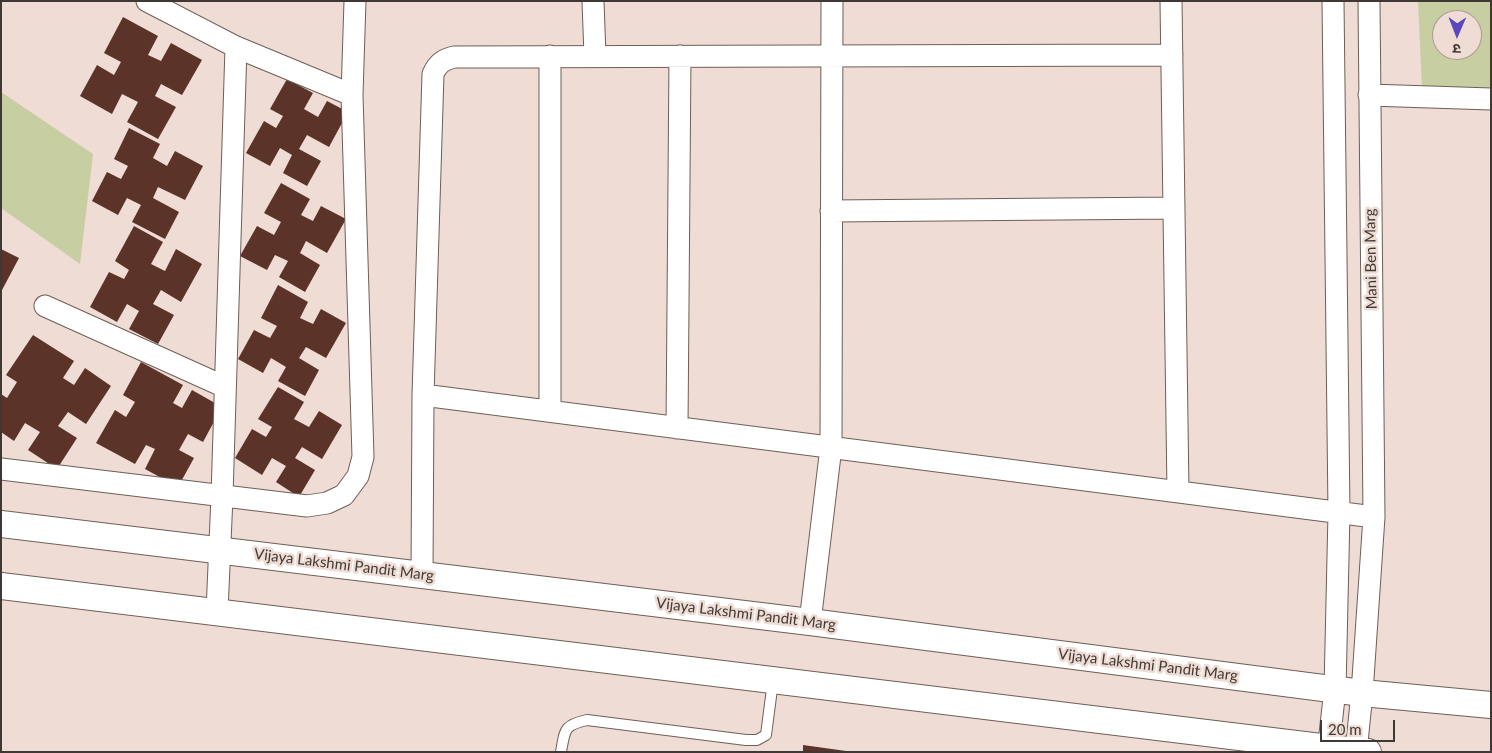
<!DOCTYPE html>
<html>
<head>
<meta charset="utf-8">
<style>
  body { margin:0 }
  #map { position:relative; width:1492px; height:753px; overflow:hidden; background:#efdcd4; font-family:Lato,"Noto Sans Devanagari",sans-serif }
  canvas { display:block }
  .frame { position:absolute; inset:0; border:2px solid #3f3834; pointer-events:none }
  .north { position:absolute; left:1432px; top:10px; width:50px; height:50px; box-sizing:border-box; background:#efdcd4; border:1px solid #a99a94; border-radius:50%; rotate:181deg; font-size:14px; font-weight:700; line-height:20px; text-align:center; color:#3f3834 }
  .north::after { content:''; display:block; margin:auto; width:18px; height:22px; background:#5b46be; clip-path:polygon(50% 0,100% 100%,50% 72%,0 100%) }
  .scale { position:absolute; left:1320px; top:720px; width:75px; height:22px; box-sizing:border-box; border:2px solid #3f3834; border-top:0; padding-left:6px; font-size:15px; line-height:18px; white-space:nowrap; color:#3f3834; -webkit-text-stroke:4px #efdcd4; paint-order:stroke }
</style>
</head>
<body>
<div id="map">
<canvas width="1492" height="753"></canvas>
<div class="frame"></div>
<div class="north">उ</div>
<div class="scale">20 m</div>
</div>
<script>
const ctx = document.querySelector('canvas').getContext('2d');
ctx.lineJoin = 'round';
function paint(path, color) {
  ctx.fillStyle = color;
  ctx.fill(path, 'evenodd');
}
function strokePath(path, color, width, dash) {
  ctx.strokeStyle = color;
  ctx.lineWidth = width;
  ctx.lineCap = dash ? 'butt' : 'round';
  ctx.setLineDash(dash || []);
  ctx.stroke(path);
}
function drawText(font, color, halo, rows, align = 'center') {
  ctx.font = font + ' Lato,sans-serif';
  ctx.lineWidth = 5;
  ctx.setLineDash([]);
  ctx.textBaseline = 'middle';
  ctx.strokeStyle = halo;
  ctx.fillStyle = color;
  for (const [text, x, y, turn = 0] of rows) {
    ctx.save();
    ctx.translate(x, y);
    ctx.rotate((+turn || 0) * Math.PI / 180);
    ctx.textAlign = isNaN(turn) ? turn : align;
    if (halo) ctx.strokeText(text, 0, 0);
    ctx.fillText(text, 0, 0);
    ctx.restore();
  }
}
paint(new Path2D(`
  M1418,1H1491V90L1422,88ZM1442,20H1472V50H1442Z
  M1,92L93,154L80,264L1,208Z`), '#c7cea2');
paint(new Path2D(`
  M123,17L158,36L148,55L161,61L171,43L202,60L182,95L161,84L155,96L176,107L158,139L127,122L138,102L122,94L112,114L80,96L97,65L114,75L121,62L104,53Z
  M287,79L313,93L304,109L318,117L327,101L348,112L329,147L307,135L299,149L321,161L307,186L283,173L292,155L280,148L270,166L246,153L264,121L276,128L283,116L270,109Z
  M129,128L160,144L153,158L167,166L175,151L203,166L185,200L158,187L153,198L179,212L165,239L132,222L141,205L127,198L118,215L92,201L107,172L121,179L128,166L114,159Z
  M281,183L310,199L301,215L313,221L321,206L346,219L327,253L306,241L300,253L320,265L305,292L279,277L288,261L275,255L267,270L240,256L257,226L274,235L281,222L264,213Z
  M134,226L163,242L151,264L165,271L176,249L202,264L181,302L161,290L153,304L174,315L158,344L129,329L139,311L127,304L117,322L90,307L109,272L124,279L129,270L115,261Z
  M1,249L19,258L1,292Z
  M278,285L308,302L300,318L313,324L321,309L346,323L326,358L306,347L299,358L319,370L305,396L278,381L286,367L271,358L263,373L238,359L254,330L270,338L277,326L261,318Z
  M33,335L74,361L63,378L74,385L85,368L111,386L86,424L68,412L58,426L77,438L57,469L28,450L40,432L25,423L14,441L1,432V394L7,398L17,382L6,375Z
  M141,362L183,385L173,403L182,408L192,390L222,407L203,442L188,434L179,450L194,458L178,487L145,469L155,449L146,445L135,464L96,443L115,410L126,417L135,402L123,395Z
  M278,387L304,402L294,419L309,427L319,411L342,425L322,459L302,447L295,458L315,470L299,497L276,482L286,466L272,458L262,475L235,458L252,429L266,437L272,427L258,419Z
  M803,745L846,751V752H803Z`), '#5c3328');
const service = new Path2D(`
  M561,752C565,729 564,725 587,720L746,740H757L766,735L773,681`);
const minor = new Path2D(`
  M147,1L236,47L352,95
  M593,1L595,56
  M1171,1L1178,492
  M550,56V411
  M1369,95L1491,99
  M831,211L1174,208
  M45,306L225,387
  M423,395L1374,517
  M677,428L680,56
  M1,469L307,506L327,503L344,495L358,476L363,457L352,95L355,1
  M422,575L423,395L433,74C438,63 443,60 454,57L1172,55
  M217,612L222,496L236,47
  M810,622L831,447L832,1
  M1328,752L1335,689L1339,513L1333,1
  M1356,752L1362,693L1374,517L1369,1`);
const tertiary = new Path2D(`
  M1,524L810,622L1362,693L1491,705
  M1,586L1329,748L1368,752`);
strokePath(service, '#6e5f57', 12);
strokePath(minor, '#6e5f57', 23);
strokePath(tertiary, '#6e5f57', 28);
strokePath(service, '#fff', 10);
strokePath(minor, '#fff', 21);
strokePath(tertiary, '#fff', 26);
drawText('15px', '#3f3834', '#efdcd4', [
  ["Mani Ben Marg",1371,259,-91],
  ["Vijaya Lakshmi Pandit Marg",344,565,7],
  ["Vijaya Lakshmi Pandit Marg",746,614,7],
  ["Vijaya Lakshmi Pandit Marg",1148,665,7]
]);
</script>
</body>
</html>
